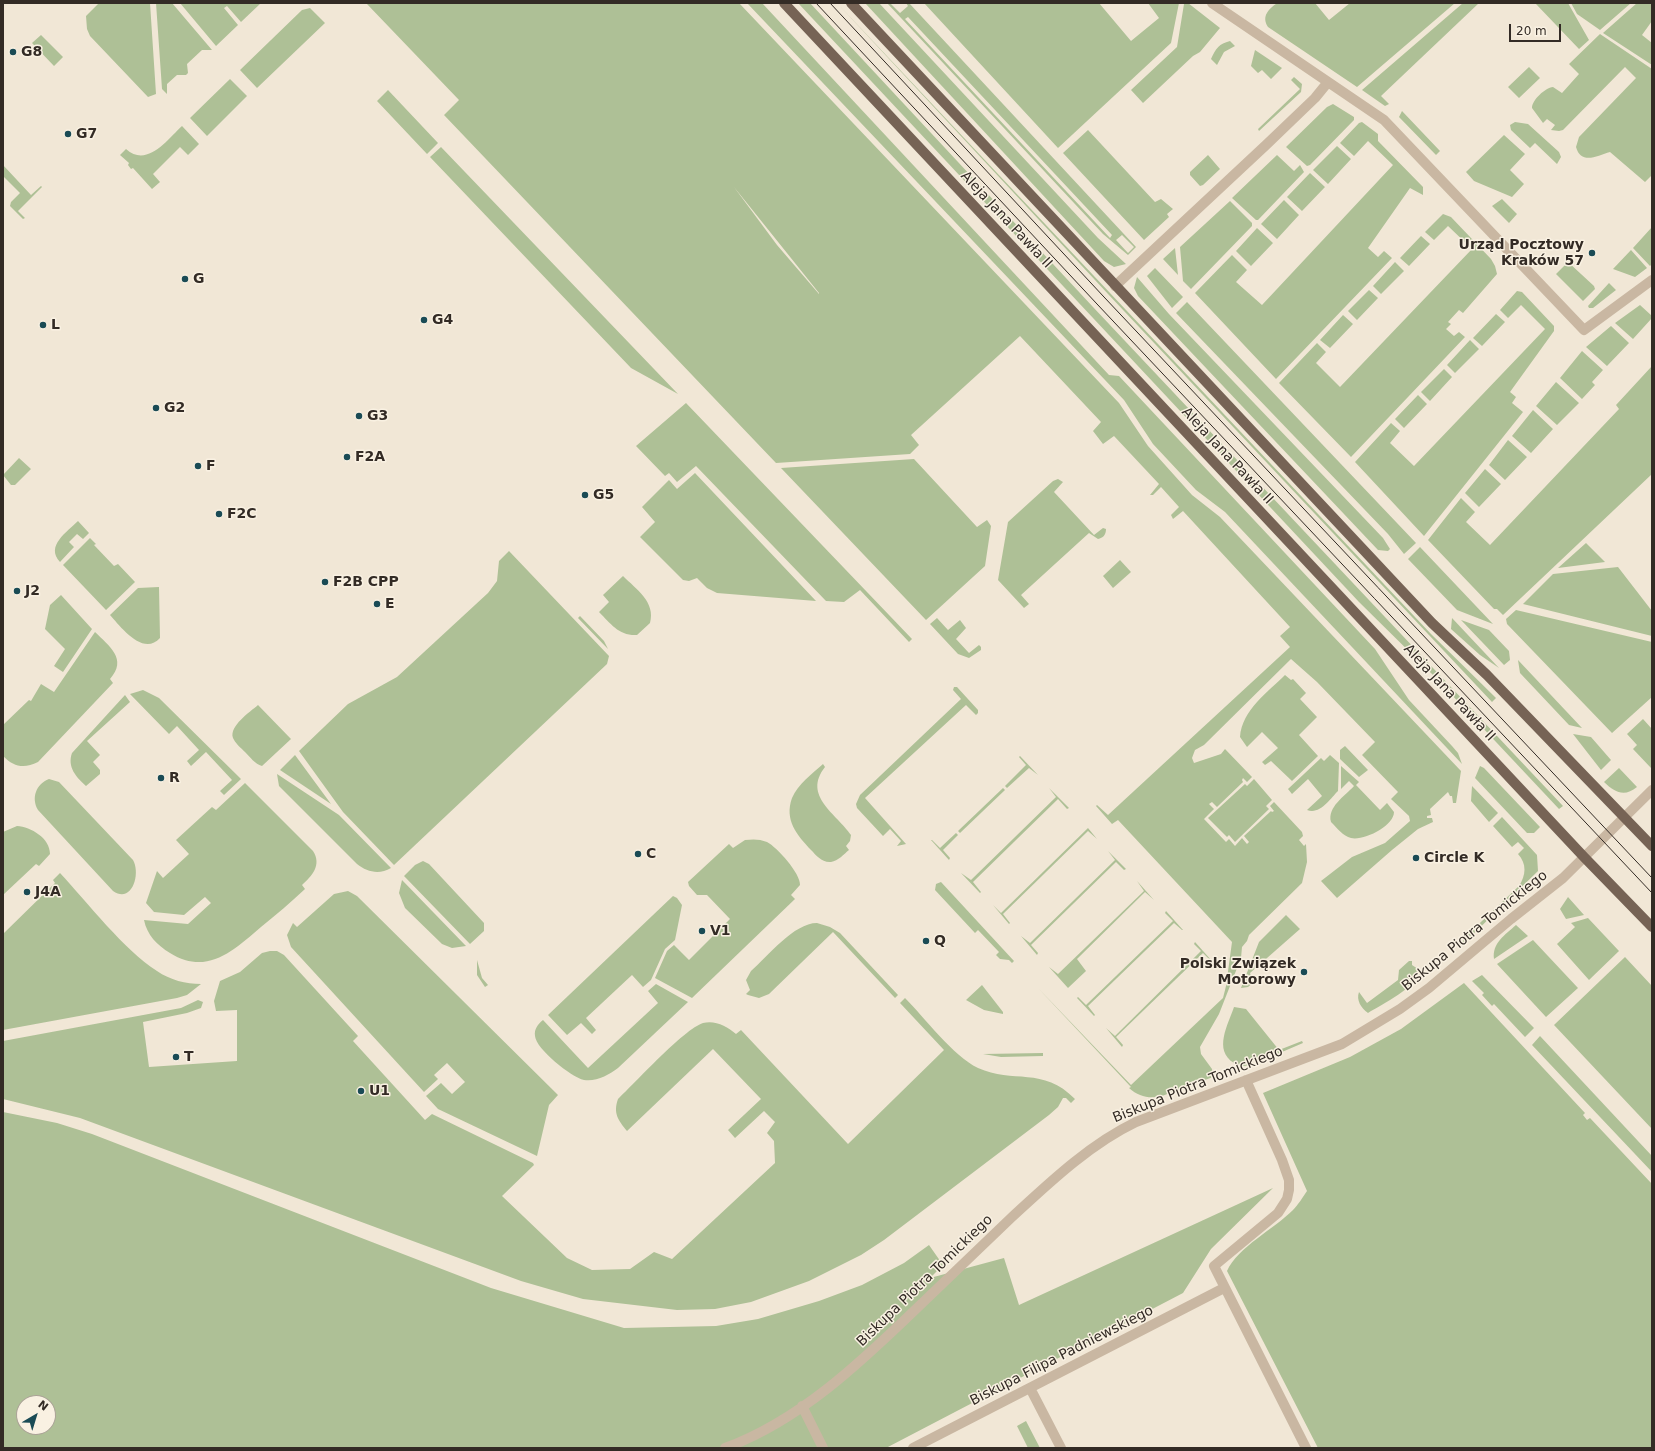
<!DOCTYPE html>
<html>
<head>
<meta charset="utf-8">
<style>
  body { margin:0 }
  #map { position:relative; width:1655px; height:1451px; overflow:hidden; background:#f1e7d6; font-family:"DejaVu Sans",sans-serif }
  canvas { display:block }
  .frame { position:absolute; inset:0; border:4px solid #332b25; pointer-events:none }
  .north { position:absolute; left:16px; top:1395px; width:40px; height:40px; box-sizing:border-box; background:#f9f1e2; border:1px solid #aaa296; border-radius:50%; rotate:38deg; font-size:11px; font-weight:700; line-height:16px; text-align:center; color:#332b25 }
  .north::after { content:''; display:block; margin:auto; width:14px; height:18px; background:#1a4b55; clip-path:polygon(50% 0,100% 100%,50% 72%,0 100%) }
  .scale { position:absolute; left:1509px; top:24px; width:52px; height:18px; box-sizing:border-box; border:2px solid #332b25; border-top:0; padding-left:5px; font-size:12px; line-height:14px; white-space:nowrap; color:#332b25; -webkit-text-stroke:3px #f9f1e2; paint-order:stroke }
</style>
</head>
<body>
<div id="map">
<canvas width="1655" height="1451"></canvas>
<div class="frame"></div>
<div class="north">N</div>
<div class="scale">20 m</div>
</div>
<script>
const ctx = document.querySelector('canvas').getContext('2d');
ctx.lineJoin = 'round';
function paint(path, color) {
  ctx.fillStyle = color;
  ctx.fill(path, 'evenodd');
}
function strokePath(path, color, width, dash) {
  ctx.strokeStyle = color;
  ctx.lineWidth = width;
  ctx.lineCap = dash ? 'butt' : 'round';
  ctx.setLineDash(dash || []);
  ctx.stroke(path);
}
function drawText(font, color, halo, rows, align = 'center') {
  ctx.font = font + ' "DejaVu Sans",sans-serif';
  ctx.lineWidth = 3;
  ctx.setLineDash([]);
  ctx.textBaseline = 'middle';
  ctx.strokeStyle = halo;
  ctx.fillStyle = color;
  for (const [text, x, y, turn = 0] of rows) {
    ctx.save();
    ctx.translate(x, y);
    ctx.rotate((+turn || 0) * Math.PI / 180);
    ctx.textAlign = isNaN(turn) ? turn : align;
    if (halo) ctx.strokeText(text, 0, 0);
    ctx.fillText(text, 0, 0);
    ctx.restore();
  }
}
paint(new Path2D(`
  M99,3H150L156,94L148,97L90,36L87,29L86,16Z
  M156,3H172L212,50H202L187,64L188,73L186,75H177L167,84V94L162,89Z
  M180,3H261L241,22L227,6L224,8L238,25L216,46Z
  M366,3H739L1119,403L1148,446L1192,495L1220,517L1461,771L1456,803H1453L1452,796H1450L1448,792L1430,809L1431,815L1427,816V818H1432L1433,822L1418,829L1392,850L1337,898L1321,881L1352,857L1385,843L1410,821L1409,816L1391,799L1398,792L1362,755L1375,742L1317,682L1291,659L1204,745L1195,750L1192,758L1194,763L1221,754L1225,749L1252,777L1247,782L1243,778L1242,780L1243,782L1217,807L1212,802L1209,804L1214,809L1204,819L1226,842L1229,839L1235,846L1242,838L1247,844L1249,842L1244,836L1271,811L1272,812L1274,811L1270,806L1274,802L1302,832L1303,836L1299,840L1304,846L1306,844L1307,862L1302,883L1249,935L1247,941L1242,947L1241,958L1219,1014L1200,1047L1201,1054L1212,1069L1213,1077L1162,1096C1150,1099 1139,1097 1129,1088L1131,1087L1038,988L1131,1085L1223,998L1226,986L1232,942L1118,820L1112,824L1096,806L1097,805L1108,815L1290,647L1280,636L1290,627L1183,511L1173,519L1171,515L1179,507L1161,487L1153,495H1150L1159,484L1114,436L1103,444L1093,431L1101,422L1020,336L911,435L919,445L910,454L776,463L444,115L459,100ZM734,187L819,293V294L777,245Z
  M747,3H762L1109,375L1119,376L1375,649L1409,700L1452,746L1458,753L1462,764L1225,512L1196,490L1153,444L1124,400Z
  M798,3H810L1093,307L1563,806L1559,809L1434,676L1359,602Z
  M837,3L1431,634L1496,698L1492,702L1108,294Z
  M865,3H879L1098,238L1126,264L1114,267L1104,261Z
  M887,3H890L900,13L908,6L906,3H909L1136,247L1128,255L1103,234ZM908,17L1112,235L1110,238L905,19ZM1122,235L1134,247L1128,253L1116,240Z
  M924,3H1099L1131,41L1159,18L1148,3H1179L1171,43L1058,148Z
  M1188,3L1220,28L1200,52L1193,56L1143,103L1131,90L1177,47L1184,4Z
  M1277,3H1315L1329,20L1350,3H1455L1357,87L1268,27C1261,16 1269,9 1277,3Z
  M1463,3H1479L1381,96L1389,104L1385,106L1362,90Z
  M1535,3H1568L1589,40L1579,49Z
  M1571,3H1631L1600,30L1577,14Z
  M1637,3H1652V21L1642,35L1652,43V65L1603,33Z
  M310,8L325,23L257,88L240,70L302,10Z
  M1600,34L1652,69V175L1645,182L1610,152C1597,156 1581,165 1576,147L1579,137L1636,78L1625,67L1563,130L1559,131L1551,130L1555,125L1547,119L1543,123L1532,108C1532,100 1545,88 1553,87L1562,93L1579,74L1569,64Z
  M41,35L63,57L54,66L32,43Z
  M1230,41L1235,46L1224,52L1217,65L1211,59C1216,48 1219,44 1230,41Z
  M1255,50L1282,68L1271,79L1262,70L1258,73L1251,66Z
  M1529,67L1540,78L1519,98L1508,87Z
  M1294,77L1302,84L1301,92L1259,131L1258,129L1300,89L1291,80Z
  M230,79L247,96L207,136L190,118Z
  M388,90L438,143L427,154L377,101Z
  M1333,104L1354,117V120L1310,165L1307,166L1286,147L1327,107Z
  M1402,111L1440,151L1436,155L1399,117Z
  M1362,122L1378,134V141L1423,187V195L1410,188L1368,248L1378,257L1384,251L1392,258L1276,379L1195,293L1232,255L1247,270L1236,282L1262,305L1393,165L1368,141L1354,156L1340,143L1359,123Z
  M1515,122L1528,124L1559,152L1561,157L1557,164L1535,143L1530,148L1511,130L1510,125Z
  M182,126L199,144L188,155L180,147L153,174L160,182L152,189L133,168L131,169L128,165L129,163L120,155L126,149C147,168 167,140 182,126Z
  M1088,130L1155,202L1161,199L1173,209L1167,214L1169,217L1144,240L1063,153Z
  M1504,135L1525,154L1510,170L1524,184L1512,197L1474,181L1466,172Z
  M1337,146L1351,159L1328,184L1313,170Z
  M441,147L678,394L631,368L430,157Z
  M1208,155L1220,169L1203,185L1200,186L1190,175V172Z
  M1277,155L1294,171L1300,165L1304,172L1258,220H1256L1232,198Z
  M3,165L31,195L41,186L42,187L18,211L25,218L23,219L10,206L11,202L20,193L3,176Z
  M1310,173L1325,187L1302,211L1287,197Z
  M1502,199L1517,214L1509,223L1492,206Z
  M1284,200L1299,215L1277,239L1261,224Z
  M1230,201L1252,223V226L1191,289L1183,281L1180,247Z
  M1443,214L1451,217L1491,259L1495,266L1497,274L1463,313L1459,310L1448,322L1451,324L1446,329L1454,336L1459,332L1465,337L1351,457L1279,383L1317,343L1326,352L1316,363L1340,387L1472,249L1448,226L1434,240L1425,232Z
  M1652,227V264L1650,266L1633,248Z
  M1257,228L1273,243L1251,266L1236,251Z
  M1421,236L1430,244L1409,266L1400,258Z
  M1175,248L1178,275L1163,259Z
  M1631,250L1647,268L1635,277L1613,269Z
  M1395,262L1404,271L1381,294L1373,286Z
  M1568,262L1594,286L1595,289L1583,301L1556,274Z
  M1155,268L1183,297L1172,308L1147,276Z
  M1137,277L1169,314L1383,538L1390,549L1388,551L1378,550L1138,296L1134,288Z
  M1609,283L1616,290L1593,308H1589L1588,306Z
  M1369,290L1378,298L1357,320L1348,311Z
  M1517,291L1522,292L1554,326V331L1510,392L1516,397L1512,403L1523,412L1424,536L1355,462L1391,423L1400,431L1390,443L1414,466L1545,329L1521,305L1508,318L1500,310Z
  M1187,302L1416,543L1404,554L1388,534L1176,313Z
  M1640,305L1652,316V318L1633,339L1615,323Z
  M1496,314L1505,322L1482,346L1473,338Z
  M1343,315L1353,324L1330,348L1320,340Z
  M1611,326L1629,343L1607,366L1586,347Z
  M1470,340L1479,349L1455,373L1447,365Z
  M1582,351L1603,370L1592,382L1595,385L1582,399L1560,378Z
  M1652,366V474L1503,615L1497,609H1494L1428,540L1461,498L1475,512L1466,522L1490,545L1619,409L1616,405Z
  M1444,369L1452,377L1430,401L1421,392Z
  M1556,382L1579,403L1557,425L1536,406Z
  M1418,395L1427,404L1404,428L1395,419Z
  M686,403L912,639L909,642L860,590L844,602L826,601L696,466L677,482L669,473L665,476L636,446Z
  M1533,410L1553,429L1531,453L1512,436Z
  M1508,440L1527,457L1505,480L1489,465Z
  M19,458L31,469L15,485H11L3,475Z
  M914,459L977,527L987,520L991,526L985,566L926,620L781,468Z
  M1485,469L1501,484L1479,507L1465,493Z
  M695,473L816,601L717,593L707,588L697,578L689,581L683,580L640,537L655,522L642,507L669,480L677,489Z
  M1058,479L1063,482L1054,492L1094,535L1103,528L1106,529C1106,535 1103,538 1098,539L1089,533L1021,595L1029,604L1024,608L998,580L1008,522L1053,481Z
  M78,521L89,533L83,539L77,534L69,542L74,547L60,562C45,546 67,532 78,521Z
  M90,538L96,544L94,545L114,566L118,564L135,582L106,610L63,565Z
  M1586,543L1605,562L1558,568Z
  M1420,547L1493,624L1457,610L1408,559Z
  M509,551L609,656L607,664L394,865L343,812L299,751L348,704L397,677L488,593L497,581L499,561Z
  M1120,560L1131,572L1113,588L1103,576Z
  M1618,567L1652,611V636L1523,604L1553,574Z
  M623,576C636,589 656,602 650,623L637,635C619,636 611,624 599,612L609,602L603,595Z
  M159,587L160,638C143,657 120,626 110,615L138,588Z
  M61,595L92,629L63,672L54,666L65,649L45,629L50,605Z
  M1516,610L1652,642V697L1612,733L1507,624L1506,619Z
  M580,616L604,641L608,649L578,618Z
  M937,618L948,630L960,620L966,628L956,639L969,653L979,645L981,647V650L969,658L958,654L930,624Z
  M1452,618L1499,668L1480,655L1451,629Z
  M1461,620L1489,630L1509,651L1510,660L1504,665Z
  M95,632C109,646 128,659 110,679L113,683L38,762C24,769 14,767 3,756V725L29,700L31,701L41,684L54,692Z
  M1518,660L1582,728L1569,725L1520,673Z
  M1285,675L1291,680L1293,679L1306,693L1300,699L1317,717L1299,735L1318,756L1292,781L1271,761L1265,765L1262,762L1278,748L1262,732L1247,747L1240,737C1242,710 1268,692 1285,675Z
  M954,687H957L978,710V713L976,715L966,705L865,798L906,844L897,846L901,841L890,829L883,836L857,808L856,804L860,795L961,699L953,690Z
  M143,690L159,698L241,779L224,795L220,791L232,780L206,752L191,766L187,761L199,750L177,726L169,734L130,694Z
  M125,695L130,702L87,741L100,755L93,762L100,770V774L86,786C76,777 67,767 72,753Z
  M258,705L291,739L262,766C255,764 250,757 245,752C241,748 235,743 233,738C229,726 250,712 258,705Z
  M1643,719L1652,729L1651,768L1633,749L1637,745L1627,734Z
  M1573,734L1591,737L1611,760L1601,770Z
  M1345,746L1368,770L1359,777L1340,759V750Z
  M295,755L331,804L280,770Z
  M1330,755L1339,763L1338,791C1330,799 1320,815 1307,810L1322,796L1308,779L1292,794L1288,789L1321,758L1324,761Z
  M1020,756L1038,775L1029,768L1007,788L1005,786L1026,765L1019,757Z
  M823,764L825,767C802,796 837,814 851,835L850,841L846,846L849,850C844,854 838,861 831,862C822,863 816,855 811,850C797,835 784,820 792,798C798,784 812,774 823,764Z
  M1341,766L1359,782L1356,785L1380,810L1387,803L1394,812C1394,826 1364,841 1351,838C1343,836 1337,828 1331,822C1327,807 1345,796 1354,786L1349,781L1341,789Z
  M1480,766L1484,768L1540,827L1534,833H1527L1475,778Z
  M1619,768L1637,787C1625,797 1615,793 1604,782Z
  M277,774L339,815L391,868C379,875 367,872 357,864L279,786Z
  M49,779L59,782L133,860C141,874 132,904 113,891L38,810C31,798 36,784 49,779Z
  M1254,779L1272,800L1266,806L1269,809L1235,842L1229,835L1227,837L1208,818L1245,784L1247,786Z
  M245,783L313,851C322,865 312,876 302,885L305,889C291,902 276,915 261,927C233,951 207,976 170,953C157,945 147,935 144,920L188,924L211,903L205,897L184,915L154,912L146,903L157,871L163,878L189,854L176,840L212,807L216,810Z
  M1472,786L1498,813L1489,822L1471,801Z
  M1003,788L1005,790L960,833L958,831Z
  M1049,788L1069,808L1067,809L1058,799L973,882L981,892L980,893L961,873L971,880L1056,797Z
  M1502,817L1537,855L1538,871L1463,944V939L1519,886C1526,875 1527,864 1518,854L1524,848L1518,842L1512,847L1493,826Z
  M17,826C31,827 50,838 50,854L39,866L36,864L3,895V832Z
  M1088,828L1097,839L1088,831L1003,914L1010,923L1009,924L993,905L1001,913Z
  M956,833L958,835L943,850L950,858L949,860L931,840H932L940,848Z
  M745,840C753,839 760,839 767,842C777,847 801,874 800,885L791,895L795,899L692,998L655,978L667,951L674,945L689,960L730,919L707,895H697L689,886L688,882L729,844L733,848Z
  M1108,851L1126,869L1124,870L1116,862L1031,945L1038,953L1037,955L1021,936L1030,943L1115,860Z
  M423,861L429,864L484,923V931L470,944L404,876L415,865Z
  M60,873C88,903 124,950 157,971C170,980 186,984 201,984L187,995L177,998L3,1030V934L55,883L53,880Z
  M402,880L466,946L452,948L442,944L405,908L399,893Z
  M1137,881L1154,900L1145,892L1077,959L1086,971L1068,988L1049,967L1058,974L1144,891Z
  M941,882L1014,961L1012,963L1009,960L1000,959L996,955L999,952L978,930L975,933L935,890L936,884Z
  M348,891L357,896L558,1095L549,1105L537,1156L438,1109L426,1096L441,1083L452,1094L465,1082L447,1063L434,1075L438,1079L424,1092L291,947L287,935L293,923L297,927L334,894Z
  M673,896L677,898L682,905L675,940L665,949L651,980L643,987L632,975L586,1018L596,1030L592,1034L581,1023L567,1035L548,1015Z
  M1568,897L1584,915L1566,919L1560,909Z
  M1166,911L1183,930H1182L1174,923L1088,1006L1095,1015L1094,1016L1077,998L1078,997L1086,1005L1173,921L1165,913Z
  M1286,915L1300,929L1250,973L1254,982L1248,987L1241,988L1259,942Z
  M1588,918L1619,951L1589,980L1557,944L1575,927L1571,923Z
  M817,923L830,927L840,933L898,995L895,998L833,932L769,994L759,998L748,995L746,994L750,990L746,980L751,971C768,956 794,923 817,923Z
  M1516,925L1528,936L1494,959C1492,943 1505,935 1516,925Z
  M1533,940L1578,988L1546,1017L1497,964Z
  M1195,942L1212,961H1211L1203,953L1116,1037L1123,1045L1122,1047L1106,1028L1115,1036L1201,951L1194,944Z
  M270,951H277L284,955L358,1036L353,1041L425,1120L432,1114L533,1163L534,1165L502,1196L567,1258L592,1270L630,1269L654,1252L672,1259L775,1163L774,1141L767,1133L775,1122L764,1111L735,1138L728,1130L761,1099L713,1049L627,1131C618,1120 613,1113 618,1099C635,1083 684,1029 703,1023C715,1020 727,1026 736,1034L741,1030L848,1144L944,1050L900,1003L905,998C925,1018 953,1056 978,1068C1013,1084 1043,1066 1075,1099L1071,1103L1066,1098H1063L1058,1107L1049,1115L884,1240L861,1255L809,1281L751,1302L715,1309L677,1310L583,1299L521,1281L80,1118L3,1099V1041L181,1008L198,1000L203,1002L201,1008L187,1013L143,1022L149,1067L237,1061V1010L216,1011L214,1001L220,981L240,972L262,953Z
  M1625,957L1652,986V1129L1554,1025Z
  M477,960L482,978L488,985L485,987L477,975Z
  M1409,961H1412V965L1421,971C1418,986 1381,1005 1368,1013C1361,1008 1356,1000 1359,992L1367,1003L1398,980L1399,970Z
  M1482,975L1534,1028L1525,1037L1494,1004L1492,1006L1482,995L1484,993L1472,981Z
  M1464,983L1585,1113L1583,1115L1587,1120L1590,1118L1652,1184V1448H1318L1227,1271C1238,1247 1274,1229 1293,1210C1298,1205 1303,1197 1307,1191L1263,1093L1350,1057L1401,1029Z
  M656,984L688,1002L618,1068C609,1075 596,1082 584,1080C571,1077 536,1049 535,1036C534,1029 538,1024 543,1020L588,1068L658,1003L648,991Z
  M982,985L1003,1012V1014L984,1010L966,1000Z
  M1234,1007L1246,1009L1279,1050L1302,1041L1303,1043L1275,1055L1273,1052L1248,1061L1249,1065C1243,1067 1239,1066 1234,1063C1213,1050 1228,1025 1234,1007Z
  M1540,1036L1652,1156V1172L1532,1045Z
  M1043,1053V1056L1001,1057L983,1054Z
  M3,1112L57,1123L92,1134L491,1288L624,1328L716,1326L758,1319L819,1301L862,1285L904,1263L929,1245L943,1265L930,1278L1004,1258L1019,1305L1273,1188L1211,1249L1183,1293L886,1448H3ZM24,1403H48V1427H24Z
  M1026,1421L1040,1448H1028L1017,1426Z`), '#aec096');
strokePath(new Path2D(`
  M1212,3L1384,120L1584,330L1652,280
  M1115,286L1266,145L1315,98L1328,82
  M1246,1080L1282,1160L1289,1180V1190L1287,1199L1278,1213L1214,1266L1306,1448
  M1030,1388L1061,1448
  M802,1406L823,1448
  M725,1448C799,1421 860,1363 916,1309C948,1278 980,1248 1012,1217C1050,1182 1090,1144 1136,1122L1342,1044L1400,1009L1429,988L1511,919L1563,878L1652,790
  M913,1448L1224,1288`), '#c9b7a2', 10);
strokePath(new Path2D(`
  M784,3L1584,857L1652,927
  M851,3L1432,623L1487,675L1652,846`), '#766355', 10);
strokePath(new Path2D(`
  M816,3L1097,304L1652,893
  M830,3L1104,297L1652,878`), '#332b25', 1);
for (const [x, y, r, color] of [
  [13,52,4,"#1a4b55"],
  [68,134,4,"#1a4b55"],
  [1592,253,4,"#1a4b55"],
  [185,279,4,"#1a4b55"],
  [424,320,4,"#1a4b55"],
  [43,325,4,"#1a4b55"],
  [156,408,4,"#1a4b55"],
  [359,416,4,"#1a4b55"],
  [347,457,4,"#1a4b55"],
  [198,466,4,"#1a4b55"],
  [585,495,4,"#1a4b55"],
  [219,514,4,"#1a4b55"],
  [325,582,4,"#1a4b55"],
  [17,591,4,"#1a4b55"],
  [377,604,4,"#1a4b55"],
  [161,778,4,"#1a4b55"],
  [638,854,4,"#1a4b55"],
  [1416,858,4,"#1a4b55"],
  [27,892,4,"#1a4b55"],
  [702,931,4,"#1a4b55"],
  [926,941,4,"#1a4b55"],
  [1304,972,4,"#1a4b55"],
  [176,1057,4,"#1a4b55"],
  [361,1091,4,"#1a4b55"]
]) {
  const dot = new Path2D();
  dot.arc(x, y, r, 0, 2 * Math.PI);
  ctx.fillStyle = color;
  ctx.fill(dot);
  strokePath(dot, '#f9f1e2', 1.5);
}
drawText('bold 14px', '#332b25', '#f9f1e2', [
  ["G8",21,52],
  ["G7",76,134],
  ["Urząd Pocztowy",1584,245,"right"],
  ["Kraków 57",1584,261,"right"],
  ["G",193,279],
  ["G4",432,320],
  ["L",51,325],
  ["G2",164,408],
  ["G3",367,416],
  ["F2A",355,457],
  ["F",206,466],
  ["G5",593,495],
  ["F2C",227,514],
  ["F2B CPP",333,582],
  ["J2",25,591],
  ["E",385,604],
  ["R",169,778],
  ["C",646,854],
  ["Circle K",1424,858],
  ["J4A",35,892],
  ["V1",710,931],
  ["Q",934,941],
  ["Polski Związek",1296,964,"right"],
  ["Motorowy",1296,980,"right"],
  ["T",184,1057],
  ["U1",369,1091]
], 'left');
drawText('14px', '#332b25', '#f9f1e2', [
  ["Aleja Jana Pawła II",1006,220,47],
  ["Aleja Jana Pawła II",1227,456,47],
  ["Aleja Jana Pawła II",1449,693,47],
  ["Biskupa Piotra Tomickiego",1475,931,-39],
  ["Biskupa Piotra Tomickiego",1198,1085,-22],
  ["Biskupa Piotra Tomickiego",925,1281,-44],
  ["Biskupa Filipa Padniewskiego",1062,1356,-27]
]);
</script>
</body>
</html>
